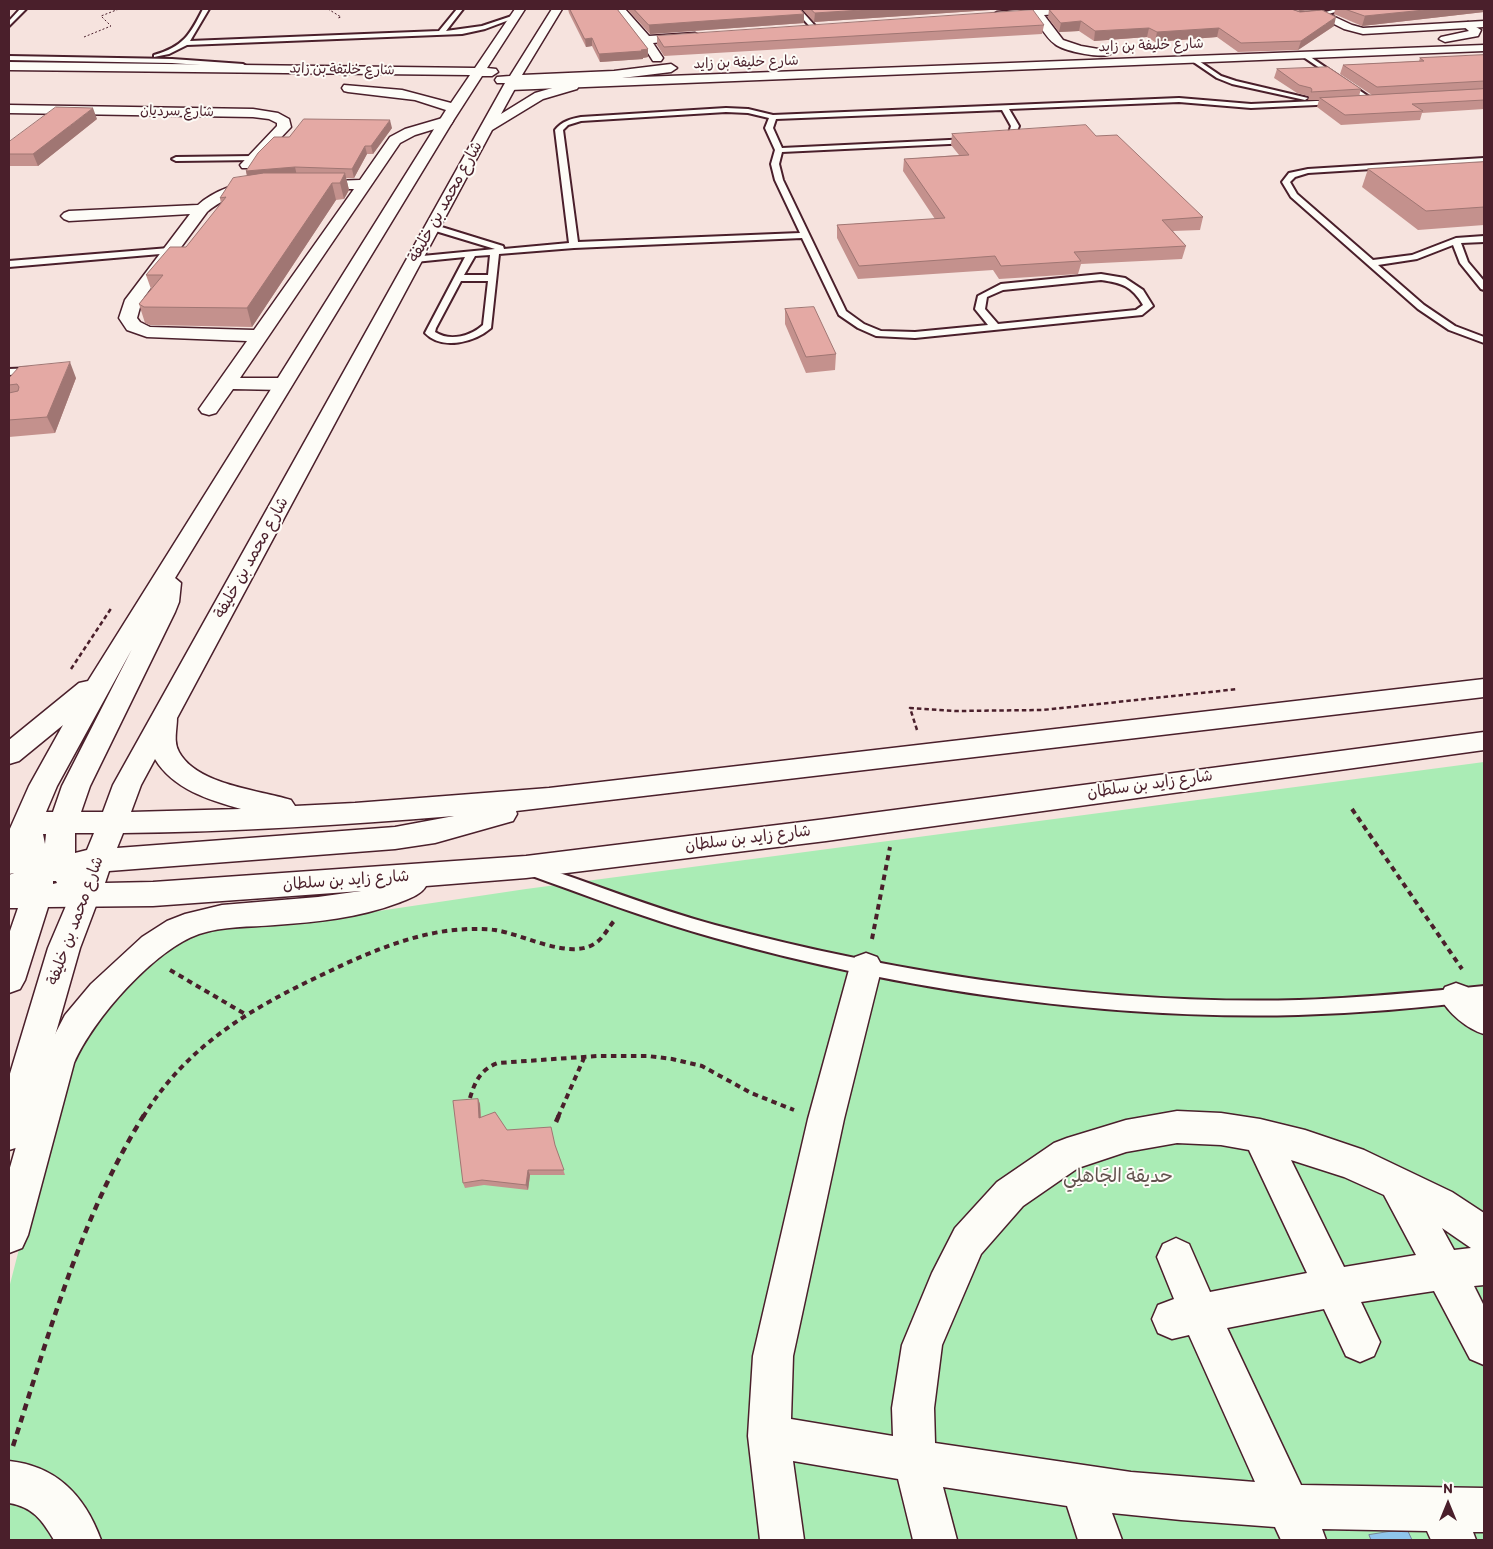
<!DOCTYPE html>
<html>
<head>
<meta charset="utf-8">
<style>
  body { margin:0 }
  #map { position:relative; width:1493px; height:1549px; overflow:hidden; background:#f6e3de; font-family:Itim,sans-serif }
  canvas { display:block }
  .frame { position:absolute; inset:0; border:10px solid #4a1f2b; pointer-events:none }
  .north { position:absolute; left:1423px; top:1479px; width:50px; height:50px; -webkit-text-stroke:4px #fdfcf7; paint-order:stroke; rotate:0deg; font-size:14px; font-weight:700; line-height:20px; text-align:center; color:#4a1f2b }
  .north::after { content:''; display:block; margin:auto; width:18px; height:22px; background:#4a1f2b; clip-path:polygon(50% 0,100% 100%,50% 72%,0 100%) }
</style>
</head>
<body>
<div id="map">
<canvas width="1493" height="1549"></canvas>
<div class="frame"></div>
<div class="north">N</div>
</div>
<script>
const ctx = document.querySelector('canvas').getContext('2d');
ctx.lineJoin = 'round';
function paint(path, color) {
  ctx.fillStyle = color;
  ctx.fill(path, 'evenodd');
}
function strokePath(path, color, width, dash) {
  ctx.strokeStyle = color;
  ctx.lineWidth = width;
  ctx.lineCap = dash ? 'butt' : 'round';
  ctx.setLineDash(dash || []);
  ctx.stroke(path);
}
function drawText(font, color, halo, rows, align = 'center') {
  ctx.font = font + ' Itim,"Playpen Sans Arabic",sans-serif';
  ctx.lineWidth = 4;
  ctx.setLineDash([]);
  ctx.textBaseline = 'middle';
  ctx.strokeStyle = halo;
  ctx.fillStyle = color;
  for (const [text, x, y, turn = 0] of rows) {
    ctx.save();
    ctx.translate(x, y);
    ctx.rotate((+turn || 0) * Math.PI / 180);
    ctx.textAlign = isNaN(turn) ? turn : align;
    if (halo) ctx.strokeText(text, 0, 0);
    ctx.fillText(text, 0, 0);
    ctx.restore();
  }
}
paint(new Path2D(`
  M1484,762V1540H9V1288L59,1094L81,1033L152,956L210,925L372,912L526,889Z`), '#aaecb5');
const water = new Path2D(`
  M1407,1529L1412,1540H1371L1369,1535Z`);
paint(water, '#8fc4ec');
strokePath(water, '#73829f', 1);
const lane = new Path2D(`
  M20,9H26L9,26V21Z
  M203,9H209L190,41L439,31L457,9H463L446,31L482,26L512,16L517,17L485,29L462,34L187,45L169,54L154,57V55C183,47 190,35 203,9Z
  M794,9H800L817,28V30H813Z
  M1336,9H1345L1322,16L1319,14Z
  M1304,53L1306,54L1375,101L1370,102L1302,56L1301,55Z
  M9,56L172,59L243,64L246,66L243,68L172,63L9,60Z
  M1192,59H1196L1221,76L1236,81L1308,98L1305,100L1232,84L1217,78L1192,61Z
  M1179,98L1251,104L1338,100L1341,102L1338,104L1251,108L1179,102L1009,109L1019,126L1015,136L998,141H995V137L1009,133L1011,126L1002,110L776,119L773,128L782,148L970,139L974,141L970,143L782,152L779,164L783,180L846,311L864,324L881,331L915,332L988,325L975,309L978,296L1001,284L1101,274L1125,278L1143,290L1153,306L1142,315L915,338L876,336L858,328L839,315L802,238L574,248L499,254L491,328C475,342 442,351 425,333L465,257L415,262L411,259L412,257L495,249L429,229V225H435L503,246L504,249L569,243L555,130C562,121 571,119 581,117L726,108L748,109L773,115ZM726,112L748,113L769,118L765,128L775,150L771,164L775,180L800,233L578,242L563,130L568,125L581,121ZM490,255L488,275H464L475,256ZM1101,280C1122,283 1132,286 1143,305L1136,310L998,324L985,309L987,297L1003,290ZM461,281H488L483,325C471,336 450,342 435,332L436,328Z
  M254,156L258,158L257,160L176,161L172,159L176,157Z
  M1484,158V162L1308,173L1295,177L1290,182L1297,194L1373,260L1412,255L1456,238L1484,236V242L1461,243L1468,262L1484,281V290L1481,289L1460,263L1453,245L1417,259L1378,265L1424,305L1455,326L1484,337V343L1449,330L1418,309L1291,197L1282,182L1289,173L1308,169Z
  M169,248L172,249V253L9,267V261Z
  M35,368L40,371L39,373L9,375V369Z
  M530,863C592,883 652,908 715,925C900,975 1108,1005 1299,1000C1361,998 1422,992 1484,986V1000C1422,1008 1360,1013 1298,1015C1104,1020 901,990 715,938C650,920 588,896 524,873L522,869L524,865Z`);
const street = new Path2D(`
  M614,9H625L649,36L695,33L701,36L695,39L653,43L663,58L661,61H653L641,42Z
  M1028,9H1096L1091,12L1044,15L1063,40L1081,46L1110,51L1112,53C1105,60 1063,51 1055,44C1046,38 1039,24 1033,16L997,18L992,15L997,12Z
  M1271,9H1286L1299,13L1322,11L1352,25L1363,28L1484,21V27L1363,34L1344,29L1320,17L1298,19L1272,11Z
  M9,105L253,109L278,113L289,119L291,127L252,168H242L240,165L277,126V123L269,119L253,117L9,113Z
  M446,117L451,118L453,121L451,124L415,135L400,143L240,378H283L290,380L292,384L290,388L283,390L233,389L216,413L209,415L202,413L199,409L247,341L147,337L127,330L119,318L125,300L190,214L69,221L64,219L61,216L64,213L69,211L198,205C212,192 244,178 263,183L265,186L263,189C242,194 224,197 207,212L142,300L137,318L140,322L150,327L254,330L354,189H311L306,188L304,185L306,182L360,180L390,137L405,129Z
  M866,953L877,957L882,966L844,1119L793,1356L791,1419L893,1436L892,1408L902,1345L932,1273L955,1228L997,1182L1054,1143L1067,1138L1126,1120L1177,1111L1221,1113L1260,1119L1305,1130L1364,1150L1452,1192L1484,1213V1285L1474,1286L1484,1306V1365L1470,1359L1434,1291L1361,1302L1380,1342L1374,1356L1360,1362L1346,1356L1324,1309L1227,1328L1301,1485L1484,1488V1532H1473L1476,1540H1431L1427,1531L1322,1529L1326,1540H1281L1275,1527L1181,1520L1112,1513L1122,1540H1078L1067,1506L943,1487L957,1540H913L898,1479L793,1461L804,1540H760L748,1436L753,1356L808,1119L850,966L855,957ZM1177,1143L1221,1145L1249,1150L1307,1273L1210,1292L1189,1244L1176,1238L1163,1244L1157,1257L1174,1299L1158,1305L1152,1319L1158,1333L1172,1339L1189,1335L1255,1482L1131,1472L935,1443L934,1408L942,1345L981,1254L1023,1206L1078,1168L1126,1152ZM1291,1160L1344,1177L1384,1195L1416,1255L1344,1267ZM1442,1228L1471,1248L1454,1250Z
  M1456,983L1467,987L1484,1001V1034C1467,1029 1448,1013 1440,997L1445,987Z
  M9,1461C57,1466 85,1496 101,1540H54C42,1520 33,1507 9,1503Z`);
const secondary = new Path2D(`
  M85,883L96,887L100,895L80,948L27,1134L22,1146L9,1150V1077L48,948L74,887Z`);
const primary = new Path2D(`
  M1468,22L1481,30L1478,36L1445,42L1439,39L1441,37L1469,31L1462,25Z
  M1484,45V51L510,90L504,86L510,82Z`);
const highway = new Path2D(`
  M515,9H525L487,68L496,69L498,72L492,76H482L453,121L175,578L181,583L179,602L175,612L90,786L81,812H103L113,785L505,83H497L495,80L497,77L510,76L552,9H562L522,75L614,71L671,64L677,68L671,72L614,79L518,83L501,114L535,93L573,82L579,86L577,89L543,99L492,130L177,718C177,729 173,742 179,752C197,785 259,790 291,800L295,806L355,803L549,788L1484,679V697L516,811L517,814L513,821L435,843L395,849L109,871L105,883L153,882L526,856L826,819L1484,732V750L826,841L526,878L426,886C421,895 408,899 398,903C358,918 317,922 275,925C250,927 223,926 199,934C154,950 93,1019 74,1063L28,1235L22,1248L9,1253V1171L40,1063L65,1015L91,984L142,937L167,921L185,914L222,905L318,897L361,891L153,906L48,907L25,980L20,989L9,993V934L18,908H9V875L14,873L9,874V831L29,786L63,725L19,761L9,764V740L79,683L88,681L446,110L415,100L348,92L344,91L342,88L344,85L402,90L451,103L470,75L9,70V62L475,68ZM132,649L62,786L53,812H46L57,786ZM155,759C173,789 209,800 241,809L131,812L141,785ZM454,816L395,827L117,848L123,833C234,832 344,825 454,816ZM75,833H94L87,850L75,853ZM43,834H46L45,844ZM53,881H56L57,883L53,884Z`);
strokePath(lane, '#4a1f2b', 4);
strokePath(street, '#4a1f2b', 3);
strokePath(secondary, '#4a1f2b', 3);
strokePath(primary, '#4a1f2b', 3);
strokePath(highway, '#4a1f2b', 3);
strokePath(new Path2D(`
  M328,9L341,17L338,18
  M84,37L111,26L101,16L119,9`), '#4a1f2b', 1, [2, 2]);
strokePath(new Path2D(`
  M71,669L112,607
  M917,730L910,708L956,711L1043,710L1238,689`), '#4a1f2b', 2.5, [4.5, 3]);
strokePath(new Path2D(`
  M1352,809L1462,969
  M872,939L890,847
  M170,970L245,1014
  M470,1098C475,1081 481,1069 498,1063L597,1056H648L672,1059L702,1066L751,1093L794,1110
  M143,1117C188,1044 253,1007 328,972C365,954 405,937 446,931C461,929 480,928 495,930C523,934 568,960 594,944C603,939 608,928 614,921
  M558,1117L584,1058`), '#4a1f2b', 4, [5.5, 4.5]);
strokePath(new Path2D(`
  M556,1122L559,1115
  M13,1446C49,1334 81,1216 144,1115`), '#4a1f2b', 4.5, [7, 5.5]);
paint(lane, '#fdfcf7');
paint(street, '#fdfcf7');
paint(secondary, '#fdfcf7');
paint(primary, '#fdfcf7');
paint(highway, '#fdfcf7');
paint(new Path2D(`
  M568,9H617L648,49V57L643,58V59L600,62L592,46L586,47L569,13Z
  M627,9H800L804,23L650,34Z
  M802,9H1005L814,22Z
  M1049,9L1334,26L1298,50L1238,52L1217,37L1155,42L1147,37L1094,41L1079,31L1059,32L1048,18Z
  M1291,9H1326L1299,11Z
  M1335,9H1484V12L1362,26L1334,14Z
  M1044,25L1042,34L664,56L657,45V36Z
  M1484,55V109L1422,113L1420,120L1341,125L1317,107L1319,100H1308L1309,97L1308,96L1297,93L1274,78L1277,69L1361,89L1359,96L1372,95L1340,74L1343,65L1419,61L1420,58Z
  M97,119L38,166H9V142Z
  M392,128L373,154H367L354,178H346L349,190L344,199L336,200L252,327L150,325L145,323L139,304L151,289L146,275L186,247L221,204L220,198L247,176L246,171L289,137Z
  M952,134L1096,136L1203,217L1200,230L1173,231L1186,246L1182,259L1081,264L1078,274L999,279L993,270L858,279L837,238V225L935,219L903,171L904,159L959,155L951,145Z
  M1484,162V225L1418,230L1362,187L1368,169Z
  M785,309L836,354L835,370L806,373L785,324Z
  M9,378H76L55,433L9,437Z
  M478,1099L480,1104L481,1118L507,1130L555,1146L565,1175H530L528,1190L484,1185L465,1188L463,1183Z`), '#c4918d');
paint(new Path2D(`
  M877,9H1005L814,22L815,13Z
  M1300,9H1326L1299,11Z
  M1434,9H1484V12L1362,26L1365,16Z
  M804,14V23L650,34L649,25Z
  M1336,17L1334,26L1298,50L1301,41Z
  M1081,21L1079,31L1059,32L1061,23Z
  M1149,28L1147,37L1094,41L1095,31Z
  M1219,28L1217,37L1155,42L1157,32Z
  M592,38V46L586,47L585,39Z
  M648,49V57L643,58V59L600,62L599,54Z
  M93,108L97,119L38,166L33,154Z
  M390,120L392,128L373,154L371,146Z
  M365,146L367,154L354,178L352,169Z
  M295,167L297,176L248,180L246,171Z
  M345,173L349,190L344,199L340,183Z
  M332,183L336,200L252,327L247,308Z
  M70,362L76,378L55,433L47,417Z
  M478,1099L480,1104L481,1124L479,1118Z
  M528,1170L530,1175L528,1190L526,1185Z`), '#a07673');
const building = new Path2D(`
  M570,9H617L648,49L641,50L642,51L599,54L592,38L585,39Z
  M634,9H800L804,14L649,25Z
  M811,9H877L815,13Z
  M1049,9H1291L1300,12L1322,10L1336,17L1301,41L1241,43L1219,28L1157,32L1149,28L1095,31L1081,21L1061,23Z
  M1345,9H1434L1365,16Z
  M1033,10L1044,25L664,47L657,36Z
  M1484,55V81L1377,87L1343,65L1424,61L1420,58Z
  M1328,67L1361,89L1311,92L1312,90L1311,88L1299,85L1277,69Z
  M1484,89V100L1412,104L1423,111L1345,115L1320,98Z
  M56,107L93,108L33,154H9V142Z
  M304,119L390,120L371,146H365L352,169L295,167L246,171L258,153L274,137H289Z
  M1086,125L1096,136L1117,135L1203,217L1162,220L1186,246L1074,252L1081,261L1001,266L995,256L859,266L837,225L945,218L904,159L969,155L952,134Z
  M1484,162V207L1426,211L1368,169Z
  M264,173H345L340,183H332L247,308L144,307L139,304L163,275H146L170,247H186L226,197L220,198L233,178Z
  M814,307L836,354L806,357L785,309Z
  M70,362L47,417L9,420V393L18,391L19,387L17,384L9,385V378L19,367Z
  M478,1099L479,1118L495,1112L507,1130L551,1127L555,1145L564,1170H528L526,1185L482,1180L463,1183L453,1101Z`);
paint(building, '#e4a9a4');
strokePath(building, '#a07673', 1);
drawText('14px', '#4a1f2b', '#fdfcf7', [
  ["شارع خليفة بن زايد",1151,46,-2],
  ["شارع خليفة بن زايد",746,63,-2],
  ["شارع خليفة بن زايد",342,70,1],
  ["شارع سرديان",177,112,1]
]);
drawText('16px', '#4a1f2b', '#fdfcf7', [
  ["شارع محمد بن خليفة",446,202,-61],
  ["شارع محمد بن خليفة",252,558,-61],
  ["شارع زايد بن سلطان",1150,785,-8],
  ["شارع زايد بن سلطان",748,839,-7],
  ["شارع زايد بن سلطان",346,881,-4],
  ["شارع محمد بن خليفة",76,921,-70]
]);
drawText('19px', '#62524e', '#fdfcf7', [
  ["حديقة الجَاهلِي",1118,1177]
]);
</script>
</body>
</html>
